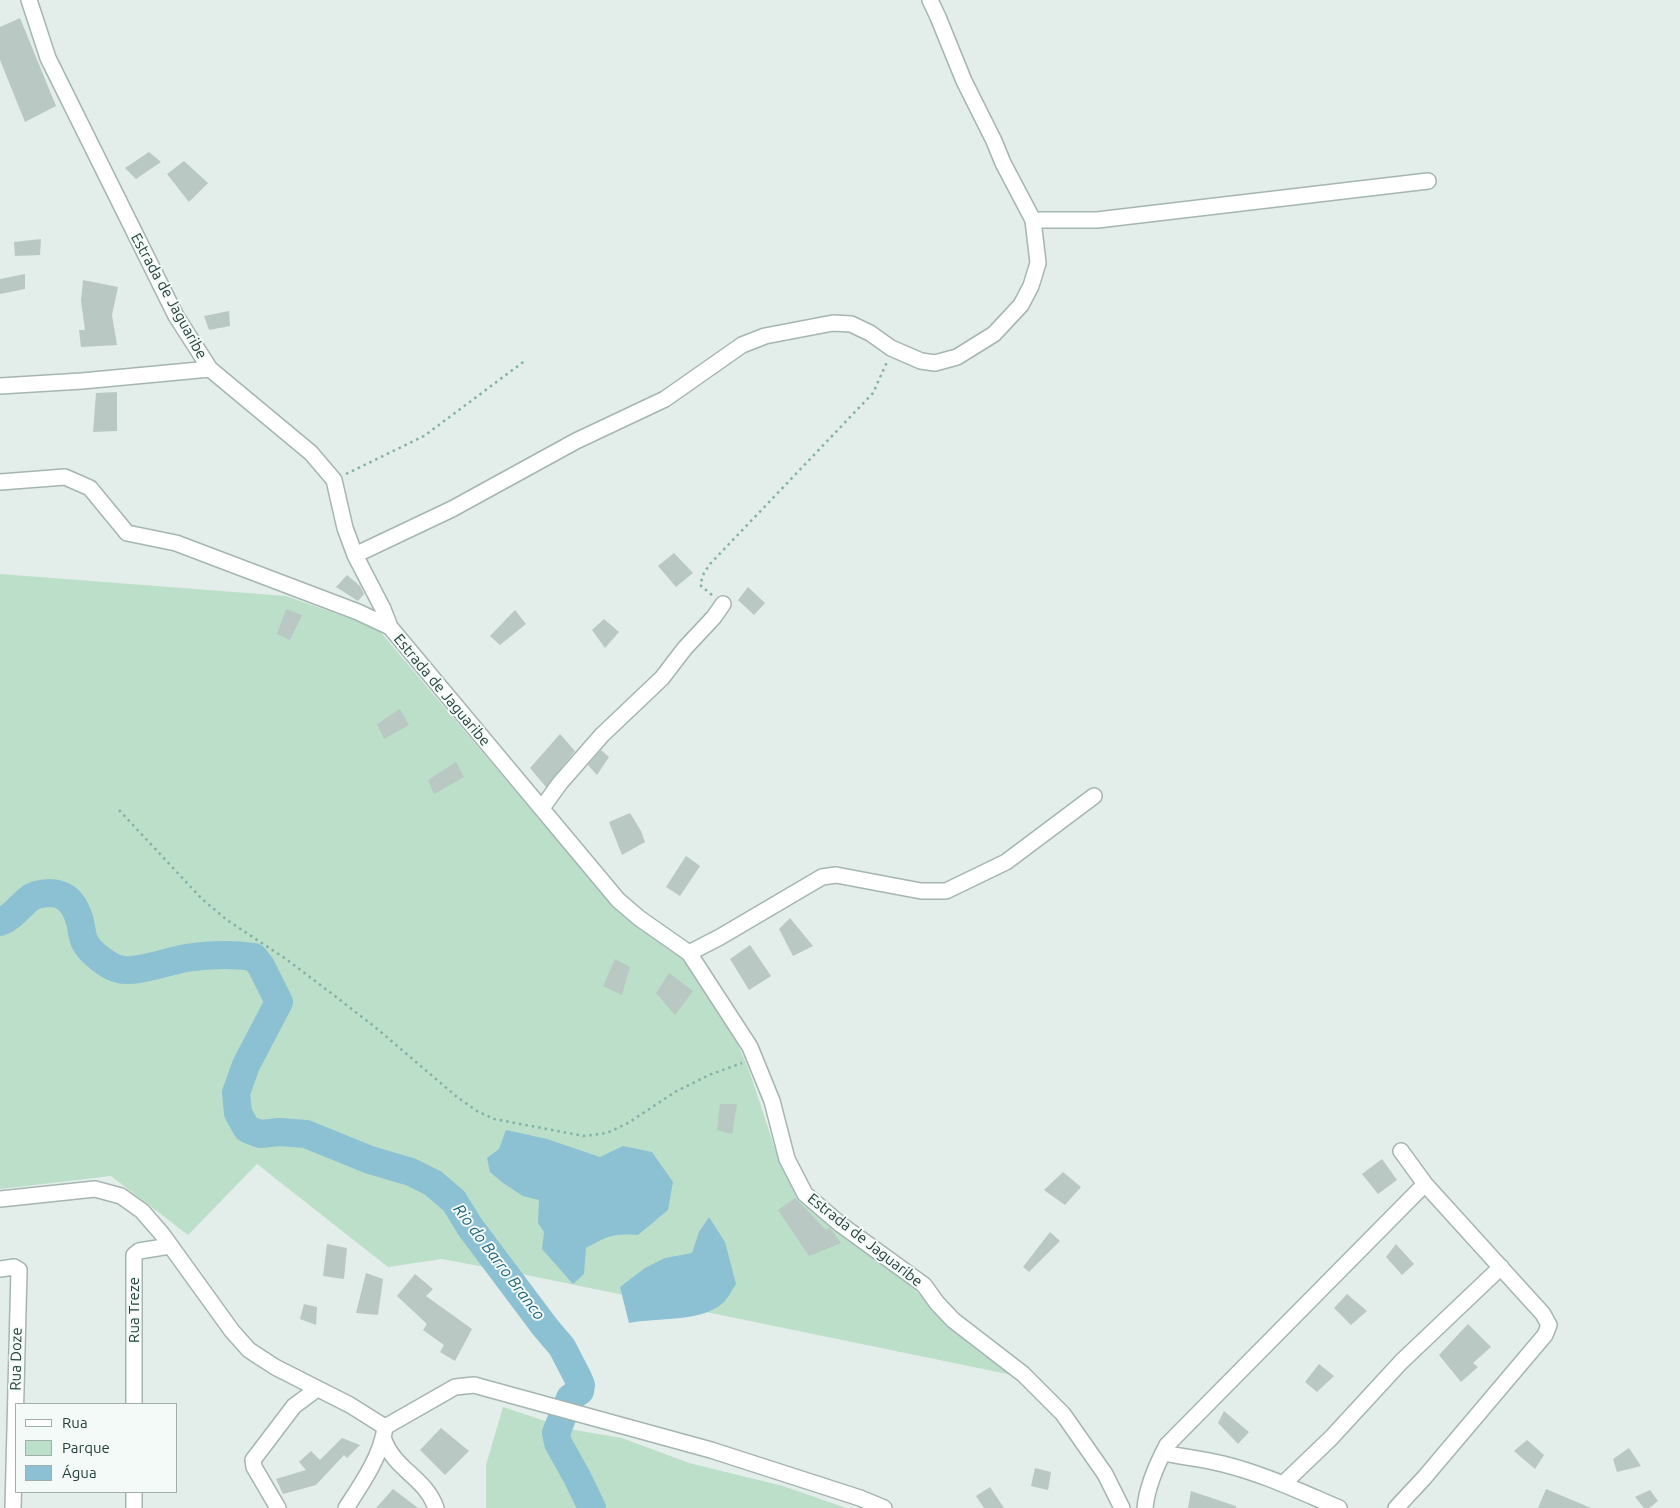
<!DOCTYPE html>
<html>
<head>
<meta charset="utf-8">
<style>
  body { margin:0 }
  #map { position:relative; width:1680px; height:1508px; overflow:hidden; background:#e3edea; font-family:Ubuntu,sans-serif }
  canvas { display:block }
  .legend { position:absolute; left:15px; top:1403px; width:162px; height:90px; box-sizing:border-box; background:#f4faf7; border:1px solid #a0afab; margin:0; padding:6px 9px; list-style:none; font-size:15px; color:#223f3a }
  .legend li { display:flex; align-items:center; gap:10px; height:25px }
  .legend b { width:25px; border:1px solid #a0afab }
</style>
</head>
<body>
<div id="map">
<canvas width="1680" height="1508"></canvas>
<ul class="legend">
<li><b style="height:6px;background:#fff"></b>Rua</li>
<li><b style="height:14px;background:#bcdfc9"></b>Parque</li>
<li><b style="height:14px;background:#8bc1d3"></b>Água</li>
</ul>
</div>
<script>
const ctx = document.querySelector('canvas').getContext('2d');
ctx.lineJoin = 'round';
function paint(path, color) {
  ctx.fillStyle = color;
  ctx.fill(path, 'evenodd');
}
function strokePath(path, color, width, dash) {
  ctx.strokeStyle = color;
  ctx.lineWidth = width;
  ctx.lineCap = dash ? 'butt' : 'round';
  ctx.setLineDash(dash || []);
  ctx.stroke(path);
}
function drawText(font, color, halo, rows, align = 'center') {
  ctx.font = font + ' Ubuntu,sans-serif';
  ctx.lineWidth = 4;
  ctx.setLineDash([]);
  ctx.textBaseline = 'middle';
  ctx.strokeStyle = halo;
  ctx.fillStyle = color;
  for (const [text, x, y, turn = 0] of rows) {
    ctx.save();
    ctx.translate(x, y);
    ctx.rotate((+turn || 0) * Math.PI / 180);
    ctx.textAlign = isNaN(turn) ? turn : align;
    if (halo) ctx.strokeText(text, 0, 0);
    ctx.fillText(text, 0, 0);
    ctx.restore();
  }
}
paint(new Path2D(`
  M0,574L286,596L377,628L584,872L681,954L726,1017L749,1070L778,1158L802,1197L905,1280L950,1325L1017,1376L517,1273L442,1259L388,1267L257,1164L188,1235L111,1176L0,1189Z
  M503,1407L569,1429L622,1438L689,1463L783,1486L846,1508H486V1465Z`), '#bcdfc9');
paint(new Path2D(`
  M506,1130L547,1139L600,1157L623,1146L652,1152L673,1182L668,1210L638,1235C613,1233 608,1236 586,1248L584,1274L573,1284L542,1249L544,1232L538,1223L539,1200L523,1196L503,1183L490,1172L487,1158L499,1149Z
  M709,1217L725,1242L736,1284C732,1290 728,1298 723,1303C700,1323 658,1317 629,1323L620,1287L645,1268L665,1258L692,1253L699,1232Z`), '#8bc1d3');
strokePath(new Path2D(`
  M0,922C15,917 24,899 36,895C61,888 74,899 80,922C82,929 82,939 86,944C91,953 109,967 119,969C133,974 169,961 186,958C207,955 232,954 254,957L261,966L279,1002L246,1065L236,1093L238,1113L247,1129L260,1134L280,1132L306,1134L370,1160L411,1172L433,1183L454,1201L470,1227L545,1327L562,1347L578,1378L581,1385L580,1391L570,1398L556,1433L558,1443L577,1477L592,1508`), '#8bc1d3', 28);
paint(new Path2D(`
  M20,18L56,106L25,122L0,60V27Z
  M149,152L161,162L136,179L125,168Z
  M184,161L208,183L189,202L167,174Z
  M41,239L40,255L15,256L14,242Z
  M25,274V289L0,294V279Z
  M83,280L118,287L112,315L117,345L81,347L79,330H85L81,301Z
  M229,311L230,326L209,330L204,316Z
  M117,392V431L93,432L96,393Z
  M674,553L693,573L676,587L658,566Z
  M347,575L360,586L364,594L358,601L336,587Z
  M748,587L765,603L754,615L738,600Z
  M286,609L302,615L290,640L277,634Z
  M515,610L526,624L500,645L490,636Z
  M604,619L619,632L605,648L592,630Z
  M400,709L409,725L384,739L377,724Z
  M560,734L575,751L546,787L530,768Z
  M601,750L609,757L597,775L588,765Z
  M456,762L464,777L434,794L428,780Z
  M630,813L641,831L645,842L622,855L609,822Z
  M686,856L700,866L680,896L666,887Z
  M790,918L813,946L793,956L779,929Z
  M750,945L771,976L749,990L730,959Z
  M615,959L630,967L622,995L603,986Z
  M669,973L693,991L675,1015L656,993Z
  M720,1104H737L732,1134L717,1130Z
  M1382,1159L1397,1180L1378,1194L1362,1174Z
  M1063,1172L1081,1187L1065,1205L1044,1190Z
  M795,1198L826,1230L830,1228L841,1243L809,1256L778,1210Z
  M1050,1232L1060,1241L1029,1272L1023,1267Z
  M327,1244L347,1248L344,1279L323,1276Z
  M1396,1244L1414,1264L1402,1275L1386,1257Z
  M366,1273L383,1279L378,1315L356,1313Z
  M415,1274L433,1289L426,1296L472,1329L455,1361L440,1352L444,1345L423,1330L427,1324L397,1296Z
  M1347,1294L1367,1311L1351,1325L1334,1308Z
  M304,1304L317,1307L316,1325L300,1319Z
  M1468,1324L1491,1347L1473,1363L1478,1367L1461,1382L1439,1355Z
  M1319,1364L1334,1376L1317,1392L1305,1382Z
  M1224,1411L1249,1432L1238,1444L1218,1423Z
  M441,1428L469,1451L445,1475L420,1450Z
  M342,1438L360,1445L347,1458L344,1455L316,1485L283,1494L276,1479L306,1470L299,1462L311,1451L320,1460Z
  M1527,1440L1544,1455L1535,1469L1514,1451Z
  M1629,1448L1641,1466L1617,1472L1613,1459Z
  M1035,1468L1051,1472L1048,1490L1031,1486Z
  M990,1487L1004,1508H984L976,1496Z
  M393,1489L418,1508H376Z
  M1546,1489L1591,1508H1538Z
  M1650,1490L1658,1501L1649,1508H1644L1635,1497Z
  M1191,1491L1236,1506V1508H1188Z`), '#b9c8c3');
const minor = new Path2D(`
  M29,0L48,58L176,316L210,369L311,453L334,480L345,528L355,555
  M930,0L938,17L964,81L994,141L1003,163L1033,220
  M0,386L82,381L210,369
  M0,482L65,477L90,488L127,533L176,543L358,612L390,627L618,900L639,918L689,953L750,1047L772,1101L787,1159L805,1194L840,1224L924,1285L937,1303L953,1320L1023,1374L1063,1414L1105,1474L1122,1508
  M390,627L383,609L355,555L452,509L576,441L665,399L742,345L765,336L833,323L851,324L870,333L891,348L921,361L935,363L957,357L994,334L1021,305L1031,286L1038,263L1033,220H1097L1428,181
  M542,808L560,783L602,735L662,678L685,648L714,617L723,604
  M689,953L720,937L822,877L836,875L921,891H946L1006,862L1094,796
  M0,1199L95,1189L121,1196L142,1211L162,1234L232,1331L249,1350L275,1367L350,1405L385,1427L455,1387L474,1385L711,1450L860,1498L884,1508
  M0,1269L14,1267L19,1270L13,1508
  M134,1404V1255L139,1251L170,1246
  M384,1440C395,1470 425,1477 436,1508
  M1163,1453C1183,1457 1204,1459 1223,1464C1264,1474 1301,1492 1339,1508
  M1283,1484L1331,1438L1401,1362L1501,1267
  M134,1508V1492
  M278,1508L254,1467L253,1460L294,1406L317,1389
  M346,1508C361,1485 382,1455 385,1427
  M1145,1508C1147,1486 1157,1464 1167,1445L1425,1184
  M1396,1508L1424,1478L1545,1335L1549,1325L1543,1314L1425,1184L1401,1151`);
strokePath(minor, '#a5b5b2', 18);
strokePath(new Path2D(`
  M346,474L424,436L526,360
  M712,595L700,585L704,573L710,564L873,393L887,362
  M119,810L202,899L227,920L286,959L331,993L375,1027L457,1097L477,1111L494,1119L584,1136L607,1133L628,1123L675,1092L709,1075L742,1063`), '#83b1a7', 2.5, [2.5, 4]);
strokePath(minor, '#fff', 15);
drawText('15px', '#223f3a', '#f4faf7', [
  ["Estrada de Jaguaribe",169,296,61],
  ["Estrada de Jaguaribe",442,690,50],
  ["Estrada de Jaguaribe",865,1240,38],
  ["Rua Treze",134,1310,-90],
  ["Rua Doze",16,1359,-89]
]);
drawText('italic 16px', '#1b647d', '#f4faf7', [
  ["Rio do Barro Branco",499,1262,53]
]);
</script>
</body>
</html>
